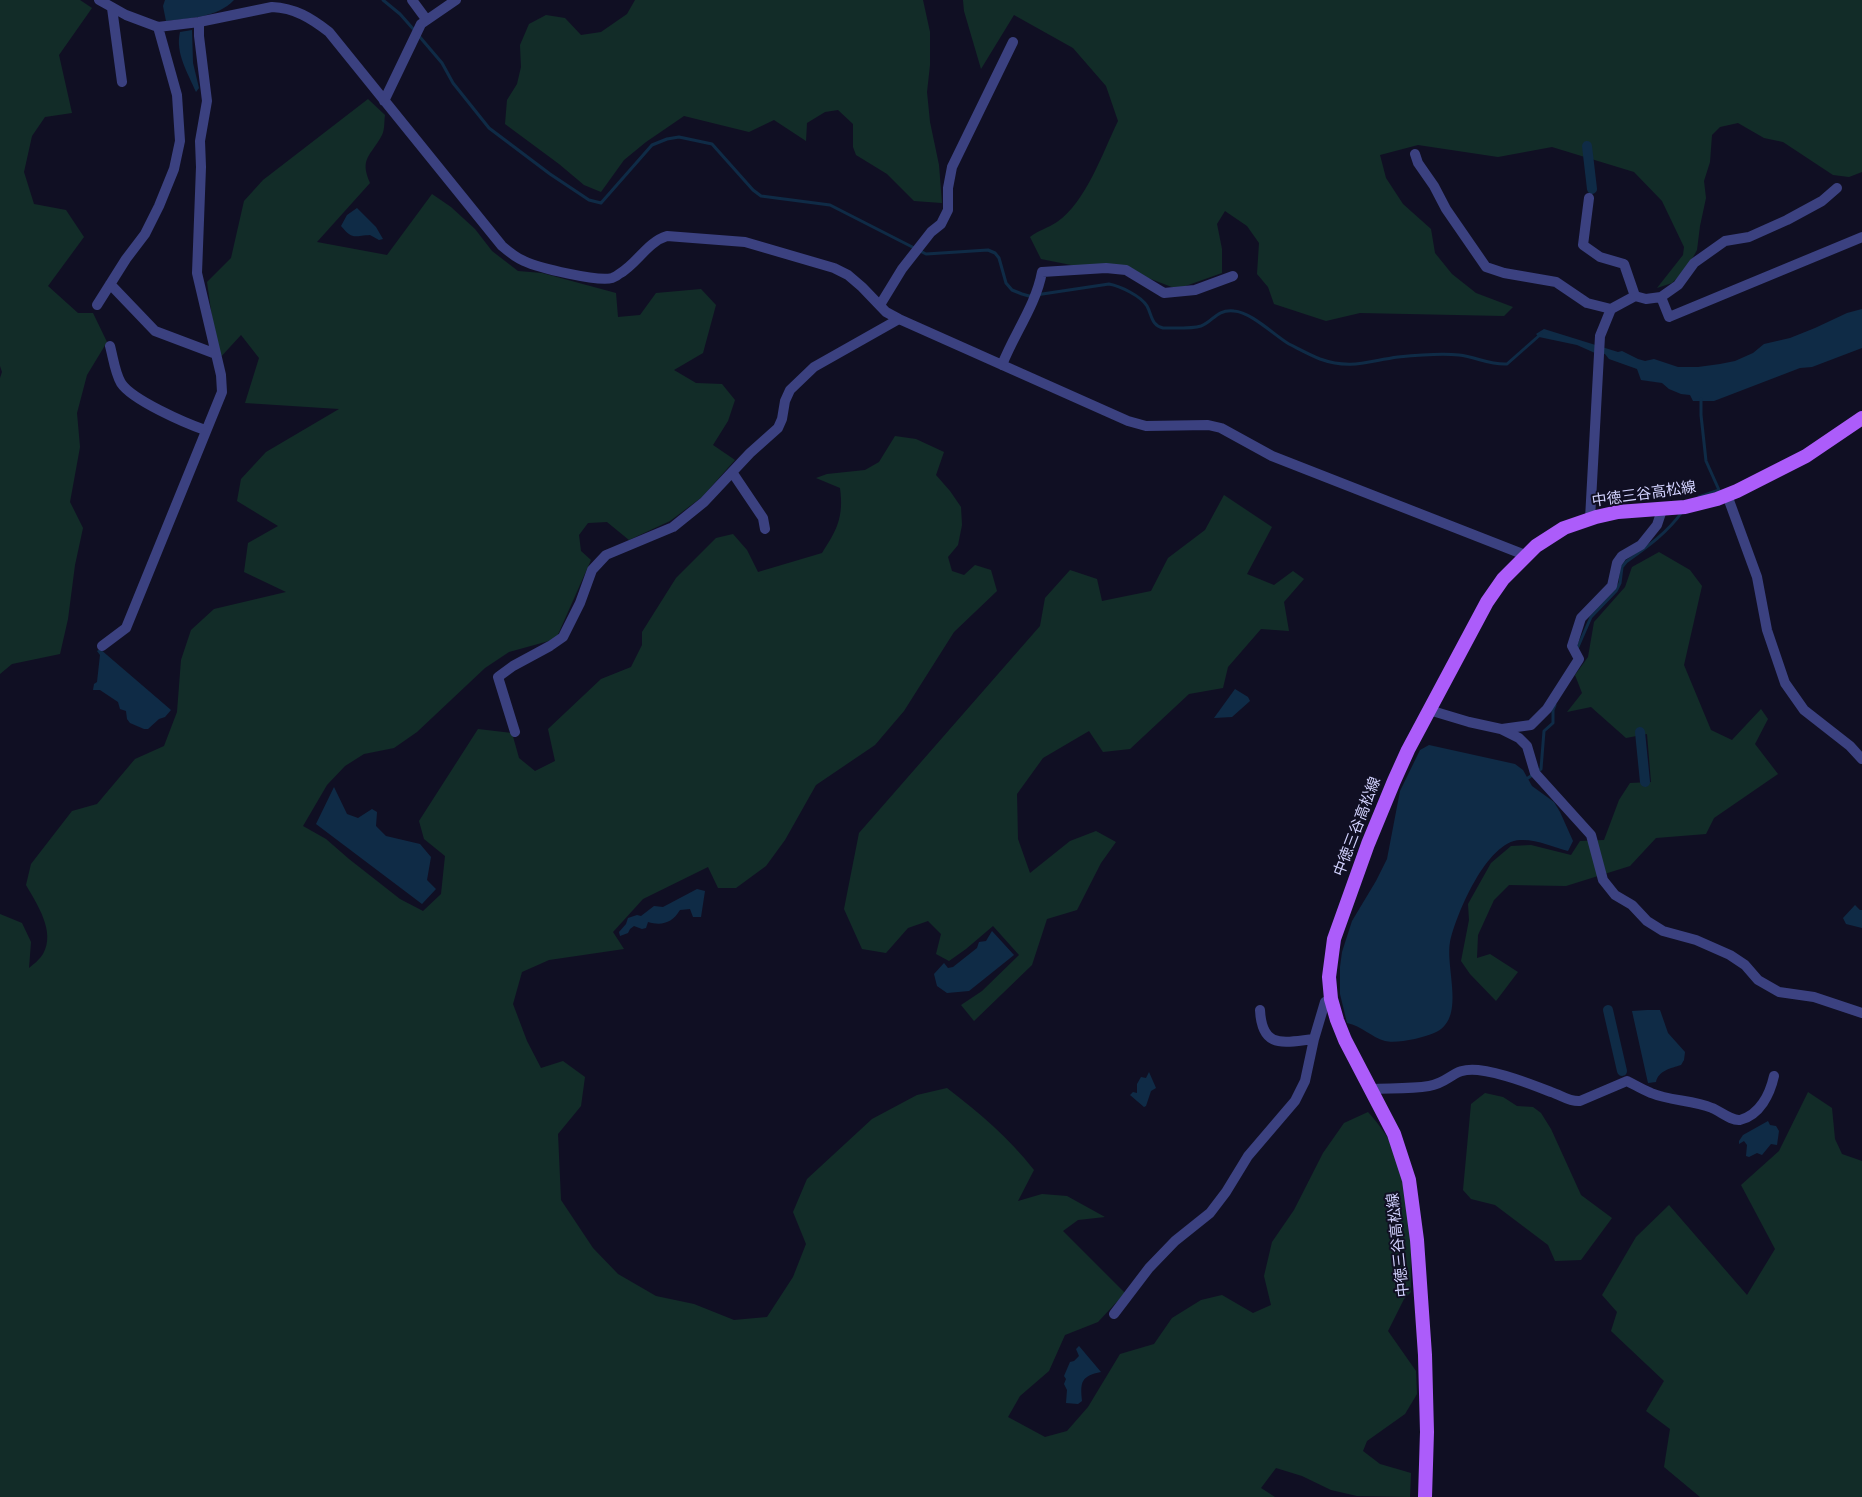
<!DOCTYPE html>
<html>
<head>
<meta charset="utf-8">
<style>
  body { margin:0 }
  canvas { display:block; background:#100f23 }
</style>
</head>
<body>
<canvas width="1862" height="1497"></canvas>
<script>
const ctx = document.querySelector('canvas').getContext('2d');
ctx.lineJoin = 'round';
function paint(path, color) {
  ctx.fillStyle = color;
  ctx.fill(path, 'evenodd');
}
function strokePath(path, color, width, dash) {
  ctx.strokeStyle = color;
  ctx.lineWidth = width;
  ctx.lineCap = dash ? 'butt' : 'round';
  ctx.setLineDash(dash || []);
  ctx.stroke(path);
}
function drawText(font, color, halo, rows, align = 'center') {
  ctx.font = font + ' "Roboto Condensed","Noto Sans JP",sans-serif';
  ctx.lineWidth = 4;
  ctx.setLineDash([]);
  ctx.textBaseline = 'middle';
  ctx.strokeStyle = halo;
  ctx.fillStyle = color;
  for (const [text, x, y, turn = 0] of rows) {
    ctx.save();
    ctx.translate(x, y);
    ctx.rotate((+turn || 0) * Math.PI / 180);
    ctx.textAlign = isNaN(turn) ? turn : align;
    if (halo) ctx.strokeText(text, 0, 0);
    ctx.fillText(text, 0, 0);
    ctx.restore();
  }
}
paint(new Path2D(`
  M0,0H80L92,8L59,55L72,113L45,117L32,136L24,172L34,204L66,210L84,237L48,286L78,313H93L107,342L87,375L77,413L80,447L70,502L83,528L75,565L68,619L60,654L12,664L0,674V378L2,372L0,366Z
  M635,0H923L930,32V65L927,92L930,122L939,165L942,203L914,201L887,174L856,155L853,147V124L838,110L825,112L807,123L806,141L774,120L749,132L684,116L646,142L624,160L601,192L584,185L559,164L505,124L507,100L517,84L521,67L520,45L529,24L546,15L565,18L581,35L601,32L627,14Z
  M963,0H1862V172L1849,177L1833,175L1783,142L1764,138L1738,123L1720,127L1712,135L1710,162L1704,181L1706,198L1700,226L1697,250L1687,268L1672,283L1657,288L1683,255L1684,247L1662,201L1634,172L1552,147L1498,157L1418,145L1380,155L1386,178L1403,204L1431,229L1435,253L1452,274L1476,293L1513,307L1504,316L1360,313L1326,321L1274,304L1268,287L1257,274L1259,243L1247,226L1225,211L1217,224L1222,249V273L1177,289L1135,273L1086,268L1041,259L1030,237C1039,230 1048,228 1057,222C1086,202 1103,152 1118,121L1106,86L1073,48L1014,15L981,69L964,11Z
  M368,99L385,115C384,121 385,129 382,135C371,156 359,158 370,183L317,242L387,255L432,194L451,207L475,229L492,251L518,271L542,273L616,293L618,317L640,315L656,293L701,289L716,305L703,353L674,370L696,383L722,384L735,400L728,421L713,445L735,460L702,497L670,521L629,540L607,522L588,523L579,535L581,551L591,560L556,639L509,652L485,668L417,732L394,748L364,754L345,766L327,785L303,826L326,839L349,859L400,899L423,911L441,894L445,856L424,839L419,821L478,729L512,733L519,758L535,771L555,761L548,729L601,679L631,667L642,645V632L676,578L716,538L733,534L747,550L758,572L822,553C837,530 844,517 840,488L816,478L827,474L865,470L879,462L895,436L916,439L944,452L936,475L950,491L961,507L962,525L958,545L948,557L952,571L964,575L975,565L991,570L997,591L954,632L904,711L875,745L816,785L785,840L766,866L736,888H718L708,867L643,899L613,932L624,949L549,960L522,972L513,1004L527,1041L541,1068L563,1061L585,1077L581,1106L558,1134L561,1200L593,1248L618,1274L656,1296L694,1304L734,1320L767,1317L793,1277L806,1244L793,1212L807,1179L872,1119L917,1095L947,1088C981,1114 1008,1137 1034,1170L1018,1201L1042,1194L1067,1196L1105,1217L1078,1220L1063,1231L1125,1293L1098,1322L1065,1335L1049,1371L1020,1396L1008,1417L1045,1437L1067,1431L1088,1407L1120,1354L1154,1344L1172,1318L1201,1300L1222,1295L1253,1313L1271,1305L1264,1276L1272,1242L1294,1210L1323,1153L1344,1123L1368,1112C1379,1124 1392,1142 1398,1157C1413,1198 1411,1249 1411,1292L1404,1299L1388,1331L1416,1371L1417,1394L1405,1414L1367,1441L1363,1451L1380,1464L1411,1473L1410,1497L1357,1496L1331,1490L1302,1476L1276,1468L1261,1488L1275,1497H0V914L22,923L31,942L29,968C34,964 40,959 43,954C56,932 37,904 26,885L31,864L72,811L97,804L135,759L164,746L177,712L181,660L191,630L214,609L286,592L244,572L248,543L278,526L237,501L241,479L266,452L339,409L245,403L259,358L241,335L218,360L207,282L231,258L244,201L263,180Z
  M1224,495L1272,527L1247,574L1274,585L1293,571L1304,579L1284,602L1289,631L1261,629L1228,667L1223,688L1189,694L1130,749L1103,752L1089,731L1043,758L1017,794L1018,839L1030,873L1070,841L1096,831L1116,842L1101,863L1077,910L1047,919L1032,965L974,1021L961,1005L982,991L1019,955L993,926L966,949L949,961L936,954L941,934L928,921L908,928L886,953L862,949L844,909L859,833L1040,626L1045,598L1070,570L1097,579L1102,601L1151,591L1168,558L1205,530Z
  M1659,552L1690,570L1702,586L1684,665L1711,730L1732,740L1761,709L1768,719L1755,744L1778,774L1714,818L1706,834L1656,838L1630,866L1566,886L1509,885L1494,900L1478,935L1477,958L1490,954L1518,972L1496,1001L1470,974L1461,961L1469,920L1468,904L1491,863L1511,846L1531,845L1571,855L1580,841L1604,840L1619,800L1630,783L1651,782L1647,734L1626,738L1591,707L1567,712L1582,693L1575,675L1588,657L1594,622L1625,587L1632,567Z
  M1808,1092L1832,1108L1835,1139L1842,1154L1862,1161V1497H1700L1664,1467L1670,1429L1646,1411L1664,1381L1611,1331L1617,1312L1602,1295L1636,1237L1669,1205L1747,1295L1775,1249L1741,1185L1779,1151Z
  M1485,1093L1503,1097L1517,1106L1533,1107L1541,1113L1551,1129L1581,1195L1612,1218L1581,1260L1555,1261L1548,1245L1495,1205L1471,1199L1463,1190L1471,1104Z`), '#122c28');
paint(new Path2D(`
  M165,0H234C217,18 189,18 166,21L163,6Z
  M192,30L193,63L199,88L196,92C188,73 175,53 180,32Z
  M357,208L376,227L383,239L379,240L370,235C353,236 353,240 341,226L347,215Z
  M1862,309V348L1812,367L1800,368L1714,401H1693L1690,395L1681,394L1669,389L1662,383L1641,380L1637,369L1609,359L1605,354L1595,353L1577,345L1539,337L1536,334L1544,329L1618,352L1622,351L1638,359L1645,361L1654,359L1678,367H1698L1720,364L1735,361L1753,353L1764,344L1790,338L1815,328L1847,313Z
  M100,649L171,710L165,717L159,719L148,729H144L130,723L127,719L126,711L120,709L118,702L100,690H93L94,684L97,682L100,655L97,651Z
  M1235,689L1248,697L1250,701L1232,717L1214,718Z
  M1429,745L1515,764L1523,770L1532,786L1554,802L1560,812L1573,841L1568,851C1553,847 1537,839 1520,840C1487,841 1456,914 1450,942C1445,969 1467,1020 1434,1033C1423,1038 1396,1044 1385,1041C1371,1037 1362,1026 1347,1023L1340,994V967L1342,952L1352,921L1376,881L1387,859L1400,791L1420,750Z
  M334,787L347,814L358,818L372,809L377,812L376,826L386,836L420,844L431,857L427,880L436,889L422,904L316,824Z
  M697,889L705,891L701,917H693L690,909L680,910C672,923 662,926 648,922L646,928L642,929L634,926L630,929L628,933L620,936L619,932L626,924L628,918L637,915L641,916L654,906L663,907Z
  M1855,905L1860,910H1862V928L1846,924L1843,918Z
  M992,931L1014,955L969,991L947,993L937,986L934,974L944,963L948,968L953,967L977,948L979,942L986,941Z
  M1647,1010H1660L1668,1033L1685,1052L1684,1060L1681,1065C1671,1068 1658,1071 1656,1082L1648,1083L1632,1011Z
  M1149,1072L1156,1088L1151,1091L1146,1106L1144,1107L1130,1095L1133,1092L1137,1093V1084L1141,1077L1146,1078Z
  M1768,1121L1770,1125L1776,1126L1779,1131L1777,1145L1771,1144L1762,1155L1757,1153L1749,1157L1746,1156L1747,1145L1744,1141L1739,1144V1141L1743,1135Z
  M1079,1346L1101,1372C1081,1376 1080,1382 1082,1401L1078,1404L1066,1403L1067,1390L1064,1384L1066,1379L1064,1376L1070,1362L1074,1361L1079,1356L1076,1349Z`), '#0f2b46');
strokePath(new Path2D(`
  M383,0L400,14L415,31
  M419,36L442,63L453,83L489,128L550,174L589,200L601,203L652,145L667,139L679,137L712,144L753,190L761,196L830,205L926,254L988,250L995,253L999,258L1006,283L1012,290L1022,294L1029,296L1109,284C1120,286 1141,296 1147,306C1152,315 1151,325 1163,328C1173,328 1191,329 1201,326C1213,322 1216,309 1234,311C1251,312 1274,335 1289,344C1299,349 1310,355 1320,359C1351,370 1368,361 1398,357C1418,355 1440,353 1459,355C1476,357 1490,365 1507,364L1541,334
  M1699,497L1719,490L1706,461L1701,415V399
  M1577,649L1591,617L1616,591L1620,583L1622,567L1626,562C1647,547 1667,533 1682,512
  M1528,778L1541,769L1544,731L1553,723V710L1555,705`), '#0f2b46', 3);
strokePath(new Path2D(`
  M1587,146L1592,189
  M1640,732L1645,782
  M1608,1010L1622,1071`), '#0f2b46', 10);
strokePath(new Path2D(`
  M99,0L126,15L158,27L199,22L272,7C295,8 311,18 329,32L502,246C509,252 516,258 524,261C539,268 598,282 612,278C615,277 617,276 619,274C637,264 647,242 667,236L745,242L834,268L848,275L862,287L886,312L899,319L1128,421L1146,426L1208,425L1221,428L1272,456L1525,555
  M412,0L426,19
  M112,8L122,82
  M384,101L421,24L456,0
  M1415,154L1418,163L1434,186L1446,209L1486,267L1504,273L1556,282L1587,303L1611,309
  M1589,198L1583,245L1600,257L1624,264L1635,296
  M110,284L155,331L216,354
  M1661,297L1678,285L1694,263L1725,241L1749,237L1787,220L1822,201L1837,188
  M97,305L126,259L145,234L159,206L174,169L180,141L177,95L158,27
  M880,305L902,269L931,232L941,224L948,210V188L952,167L1013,42
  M110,346C113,357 115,373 121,383C132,400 185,423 205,430
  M1002,365C1014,334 1036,305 1042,272L1106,268L1126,270L1164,293L1195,290L1233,276
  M732,472L763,518L765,529
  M1727,495L1757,577L1767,630L1785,683L1804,710L1850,746L1862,759
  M1590,519L1600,336L1611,309L1635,296L1646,299L1661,297L1669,317L1862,237
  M102,646L126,628L222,392L221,375L197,273L201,167L200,141L207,101L199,36V22
  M1429,710L1469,722L1501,729L1519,738L1527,746L1535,773L1591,835L1603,880L1615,895L1632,905L1647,921L1663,931L1696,940L1730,955L1745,965L1758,980L1779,992L1814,997L1862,1013
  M1502,729L1531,725L1547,709L1579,659L1572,646L1581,618L1612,586L1617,563L1622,556L1641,545L1657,525L1662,510
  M515,732L498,677L513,666L550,646L563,637L580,603L592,570L606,555L673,527L704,502L750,453L778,428L782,419L785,401L790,390L814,367L899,319
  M1260,1010C1262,1050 1284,1042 1314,1039
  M1371,1089C1390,1088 1410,1089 1429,1086C1450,1083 1453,1067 1478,1070C1502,1073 1528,1083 1551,1092C1561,1095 1569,1102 1580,1101L1627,1081C1635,1085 1643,1090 1651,1093C1670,1101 1693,1100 1712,1108C1720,1111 1731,1121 1740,1120C1760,1115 1770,1094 1774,1076
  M1114,1314L1149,1268L1175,1241L1210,1213L1226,1192L1248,1156L1295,1101L1305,1081L1314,1039L1325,1002L1331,999`), '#3b4180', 10);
strokePath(new Path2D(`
  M1425,1497L1427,1432L1425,1355L1417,1240L1409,1180L1394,1134L1345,1040L1337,1020L1331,999L1329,977L1334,939L1368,844L1394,781L1408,750L1487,602L1503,579L1536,546L1564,528L1596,517L1618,512L1685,507L1717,499L1737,491L1806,456L1862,418`), '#ac5cfa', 14);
drawText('15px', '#d2d2fe', '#100f23', [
  ["中徳三谷高松線",1644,495,-8],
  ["中徳三谷高松線",1358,827,-69],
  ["中徳三谷高松線",1399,1245,-96]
]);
</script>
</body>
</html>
